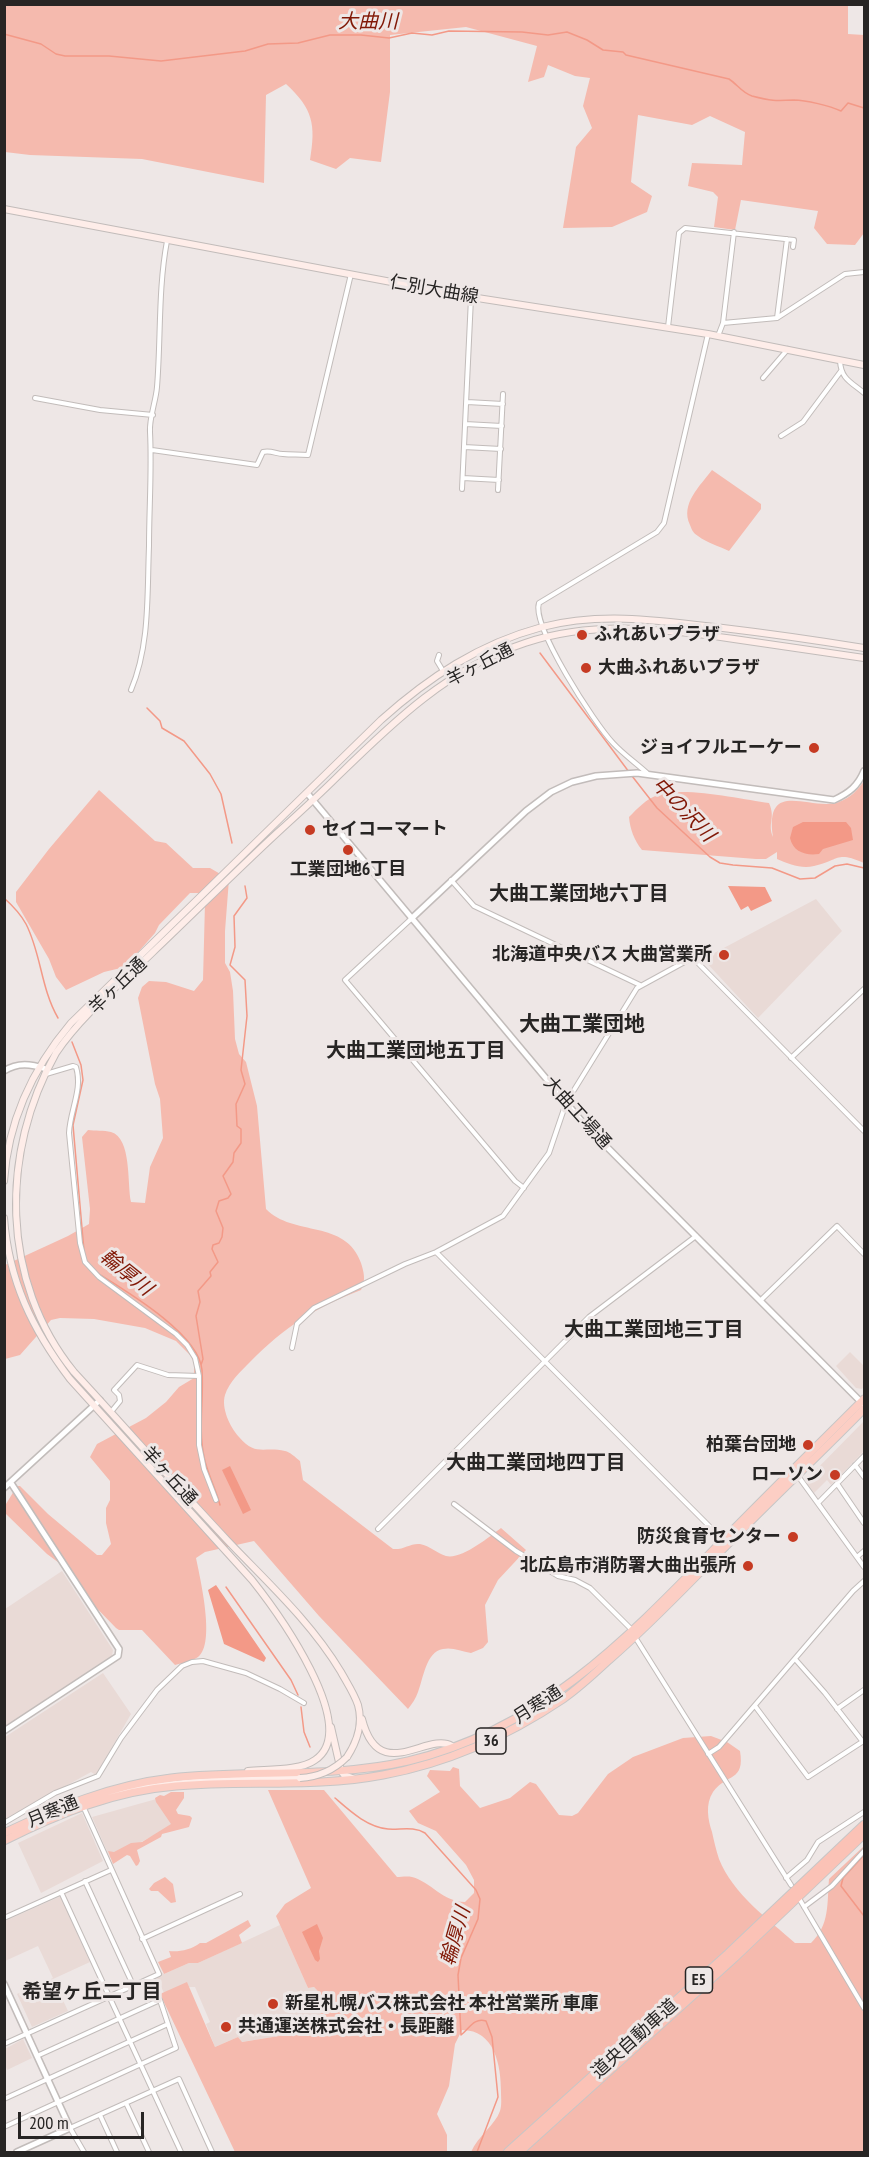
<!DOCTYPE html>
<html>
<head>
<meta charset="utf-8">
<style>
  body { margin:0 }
  #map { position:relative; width:869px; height:2157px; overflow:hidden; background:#eee7e6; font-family:"PT Sans Narrow",sans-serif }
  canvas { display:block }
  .frame { position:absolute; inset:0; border:6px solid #272524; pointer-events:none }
  .scale { position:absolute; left:18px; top:2112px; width:126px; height:27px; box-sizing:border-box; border:3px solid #272524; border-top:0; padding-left:8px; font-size:18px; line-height:21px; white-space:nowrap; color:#272524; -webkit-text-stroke:4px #eee7e6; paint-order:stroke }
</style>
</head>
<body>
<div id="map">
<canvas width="869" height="2157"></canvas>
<div class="frame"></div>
<div class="scale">200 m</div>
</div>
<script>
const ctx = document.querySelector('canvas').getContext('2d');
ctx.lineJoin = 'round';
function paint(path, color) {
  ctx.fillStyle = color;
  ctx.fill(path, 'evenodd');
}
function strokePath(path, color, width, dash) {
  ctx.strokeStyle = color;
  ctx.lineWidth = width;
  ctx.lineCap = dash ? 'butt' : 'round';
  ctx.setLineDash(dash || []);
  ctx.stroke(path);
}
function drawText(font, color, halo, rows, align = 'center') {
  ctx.font = font + ' "PT Sans Narrow","Noto Sans JP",sans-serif';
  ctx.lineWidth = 6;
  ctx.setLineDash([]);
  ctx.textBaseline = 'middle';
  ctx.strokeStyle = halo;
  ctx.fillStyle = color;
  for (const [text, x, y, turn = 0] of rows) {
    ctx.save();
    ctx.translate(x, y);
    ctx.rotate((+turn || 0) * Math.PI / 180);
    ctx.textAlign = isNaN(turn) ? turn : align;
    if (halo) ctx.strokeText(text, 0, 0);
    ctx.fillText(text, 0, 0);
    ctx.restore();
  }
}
paint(new Path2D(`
  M816,899L842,931L758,1018L703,959Z
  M850,1352L864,1366V1386L862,1389L856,1388L836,1366Z
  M864,1421V1451L831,1485L827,1480L814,1493L805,1481Z
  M62,1571L113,1650L112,1656L5,1727V1609Z
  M103,1673L131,1714L96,1775L91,1772L6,1819L5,1816V1737Z
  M160,1798L176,1824L110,1858L92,1817Z
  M82,1813L103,1861L41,1893L18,1843Z
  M61,1896L90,1962L53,1979L68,2011L32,2027L17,1994L53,1978L38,1946L5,1961V1921Z
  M280,1925L308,1988L314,1987L333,2007L279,2036L241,2042L238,2037L215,2047L206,2024L210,2022L195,1987H189L187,1983L164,1993L157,1978L161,1972L164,1974L189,1963H198Z
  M23,2039L32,2058L7,2070L5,2064V2049Z`), '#e9dad6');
paint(new Path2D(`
  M848,5V34L864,35V233L855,245L827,244L814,228L818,211L741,200L735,230L714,227L718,197L713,192L688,186L692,163L742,165L745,132L710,116L692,125L638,115L631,182L652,196L647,212L612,227L563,228L576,147L592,128L583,106L590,78L575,76L548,65L544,77L528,82L537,46L466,27L390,35V92L381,162L350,158L336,169L310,160C316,124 313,109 286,84L266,95L264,183L142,159L30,155L5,152V5Z
  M712,470L761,504V509L729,551C719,546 707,543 698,536C693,533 692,530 690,525C680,504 700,486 712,470Z
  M864,781V863C836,851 840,860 814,866C801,869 789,864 777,859V852L766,859H756L642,850C634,840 630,829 629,817C638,808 646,799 658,795C683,786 741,799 769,803C776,819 767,823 773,837C764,777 811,812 839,802C850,798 858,790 864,781Z
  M99,790L155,841L166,843L193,868H210L229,879L225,931V963L230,972L233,991L235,1039L239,1054L246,1062L257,1106L266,1209C293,1237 346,1219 361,1263C364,1273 366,1280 361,1290C313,1309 287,1325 250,1362C241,1371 229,1382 225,1395C221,1408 230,1427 239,1437C256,1457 264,1446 285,1451C290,1452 295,1457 300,1461L303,1480L393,1549C404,1550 410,1543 420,1544C430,1546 437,1553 446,1556C461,1560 489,1537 501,1528L526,1550L498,1580L485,1605L488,1642L483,1648L471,1653C461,1651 452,1647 443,1649C426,1651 423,1680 418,1692C416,1698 412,1704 408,1709L319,1616L254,1541L205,1552L196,1558C200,1578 216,1644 198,1657C192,1661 182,1663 175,1665L142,1630H119L116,1628L81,1592L74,1574L47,1554L6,1514V1504L17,1486H20L48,1514L97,1555H102L111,1544L106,1523V1508L110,1500V1481L90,1457L97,1444L146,1418L166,1402L179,1387L194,1378V1362L190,1355L176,1341L145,1328L94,1319L60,1318L51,1320L20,1355L5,1359V1265L68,1236L89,1224L90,1209L82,1137L88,1130C95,1131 104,1130 111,1132C132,1138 127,1184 131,1202L145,1203L150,1167L163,1138L160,1099L155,1084L138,998L142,987L149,981L166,982L194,991L203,980L205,903L199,893H190L159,925L155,933L125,967L104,972L66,990L56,977L49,959L16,902V892L49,849Z
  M711,1736L727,1742L740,1751C745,1782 727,1773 713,1792C705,1804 708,1820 712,1832C714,1841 716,1850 719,1859C733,1894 768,1919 795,1943H811C830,1925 827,1903 829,1879L864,1846V2152H471C478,2136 495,2125 500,2111C502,2105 501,2098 501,2092C501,2066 495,2030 462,2030L455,2044L449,2086L437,2114L447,2135V2152H235L160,1994L187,1982L215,2047L238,2037L242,2042L279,2036L333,2007L314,1987L308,1988L276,1916L285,1904L311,1888L268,1790H324L397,1877C401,1877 407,1876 412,1877C431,1882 443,1902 465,1902L474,1893V1880L466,1865L436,1831L418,1823L409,1811L440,1792L427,1776L430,1770L450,1771L453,1767L459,1769L460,1786L480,1808L510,1798L530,1782L536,1784L559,1815L572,1816L578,1813L608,1774L633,1757L683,1738Z
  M171,1792H184V1798L176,1810L178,1814L190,1816L192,1818L189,1827L162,1834L161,1837L137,1850L140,1861L138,1865L136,1866L130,1856L127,1855L113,1864L108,1851L114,1852L131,1843L142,1842L171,1824L156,1802L155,1798L160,1795L164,1796Z
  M165,1877L173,1884L176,1902L171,1903L158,1891H151L149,1889L154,1883Z
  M248,1920L251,1926L239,1935L242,1943L198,1963H189L164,1974L158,1962L171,1957L169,1951C179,1952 191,1950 200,1943H206Z`), '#f5baae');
paint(new Path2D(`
  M803,822H846L851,828L853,840L823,849L819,854C806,856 793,852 790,838L793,827Z
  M728,886L765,887L772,901L751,911L748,906L741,910Z
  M230,1466L251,1510L243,1514L222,1470Z
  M216,1585L266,1658L264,1662L224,1644L208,1590Z
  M317,1924L323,1938L319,1951L320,1959L318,1962L315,1960L302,1932Z`), '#f39987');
strokePath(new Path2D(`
  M4,34L41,44L56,54L65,56H109L161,61L245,51L268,44L298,43L330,35H361L389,38L412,33L432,35L449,31L522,32L548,35L567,32L587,40L603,50L623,52L626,55L729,79C737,84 742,93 752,96C771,101 775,101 794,100C806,100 830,106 841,111L848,103L864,108
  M540,653L629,772
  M147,708L160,721L162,728L184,741L210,774L221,794L232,843
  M632,776L657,808L710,857L720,863L733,865L772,868L800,879L815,878L835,866L847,864L864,868
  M4,898C13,906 20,913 26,924C41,953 41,989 58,1018
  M72,1042L81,1065L83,1080L73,1125L84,1251
  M97,1273C126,1291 199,1334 202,1370C204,1399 198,1429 204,1457C207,1473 216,1489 220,1505
  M201,1365L203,1359L196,1316L200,1302L198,1291L211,1276L210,1272L218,1262L212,1249L213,1245L219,1243L222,1237L223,1228L216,1211L219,1201L228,1198L231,1194L223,1176L233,1162L234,1153L241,1143V1129L237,1126L236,1104L245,1084L241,1070L247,1016L245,980L230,965L235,947L234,916L247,898L245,886
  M226,1587L291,1680L298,1695
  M301,1707L304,1732L310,1747
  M335,1798C350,1811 367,1827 388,1829C400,1830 414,1826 425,1833L476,1890L480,1899L478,1919L461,1958L458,1975L461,2035C469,2029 474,2017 486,2021L492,2037L498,2097L477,2152
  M864,1855L843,1878L841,1886L864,1916`), '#f39987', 1.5);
const minor = new Path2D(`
  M777,318L787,239
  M723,323L734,232
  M668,327L679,233L685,228L794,240L793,247
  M718,336L723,323L777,318L845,274L864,272
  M840,361C841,379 851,382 864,393
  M763,378L788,349
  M35,398L100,410L153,415
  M467,402L503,404
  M465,424L502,426
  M781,436L803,422L841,371
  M464,447L501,449
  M152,450L257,465L263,452C271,450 276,454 283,454C292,455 299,454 308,455L351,274
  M463,478L499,480
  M462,489L471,298
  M498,490L503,394
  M439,655L437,661L443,671
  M131,690C150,645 147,595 149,546C149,508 152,470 150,432C149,418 156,401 157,387C161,338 158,289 167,241
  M647,773C636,763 623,754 613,743C595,724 531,626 539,603L657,532L664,523L708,334
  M451,880L474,906L640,985
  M411,919L345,980L515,1181L524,1188
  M791,1058L864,989
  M46,1074L73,1066L76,1067C83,1089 70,1110 69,1133L80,1243L85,1262L99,1277L176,1334L187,1345L195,1358L199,1376V1445L204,1469L216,1500
  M436,1252L723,1540
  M761,1300L837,1226L864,1254
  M292,1348L297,1324L314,1308L405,1264L436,1252L503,1216L549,1153L566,1103L637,988L690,959H694L864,1131
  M111,1412L120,1401L119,1395L114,1390L137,1365L168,1375L199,1376
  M855,1465L864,1477
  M798,1476L864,1567
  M838,1485L864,1523
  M818,1503L864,1456
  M454,1504L516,1551L558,1576L575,1580L590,1588L632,1630
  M378,1529L589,1317L696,1236
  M857,1557L864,1551
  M635,1637L791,1885
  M795,1659L825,1693L863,1742
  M755,1706L808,1777L862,1742
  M837,1709L864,1690
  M708,1754L719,1747L853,1591L864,1581
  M4,1823L55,1793L98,1776L121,1738L157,1690L182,1666L192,1662L203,1661L246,1673L280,1689L304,1703
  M786,1878L807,1860L818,1842L864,1812
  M85,1881L133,1985
  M61,1892L181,2152
  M800,1900L864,2008
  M804,1907L832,1886L864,1851
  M4,1918L111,1870
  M142,1939L240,1894
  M4,2044L159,1974L83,1806
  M4,2099L168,2024
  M126,2103L149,2152
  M100,2115L117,2152
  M4,2127L176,2048L160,2000L37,2056
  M84,2152L70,2128L179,2079L212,2152`);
const tertiary = new Path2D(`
  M307,793L585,1125L864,1405
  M411,919L526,811L551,792L572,782L596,776L637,773L834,800C849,793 858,786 864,771
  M4,1071C18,1062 31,1064 46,1069
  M4,1488L100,1400
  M4,1731L118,1656L119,1649L11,1483
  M4,1984L70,2128L17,2152`);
const secondary = new Path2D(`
  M4,209L471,297L708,334L864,365
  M4,1181C8,1122 33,1068 71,1023L381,720C429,677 479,644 542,627C599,612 657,620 715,627C765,633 815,640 864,648
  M4,1218C9,1281 32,1329 70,1379L252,1580C275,1609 363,1728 315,1760C300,1771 266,1769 248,1771
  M362,1719C379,1786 427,1731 452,1746
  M331,1727L341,1771L344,1775L355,1779
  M347,1757C357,1742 363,1723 358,1705C354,1693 347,1683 341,1672C311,1622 268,1583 228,1541C176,1486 126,1428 74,1372C0,1281 0,1152 56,1053C82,1015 119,985 152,953C193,914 234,873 276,834C297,815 318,796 338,776C394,721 449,668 525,643C594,620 663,629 734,639C777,645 821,652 864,658
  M98,1798C165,1779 232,1780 300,1778`);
const trunk = new Path2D(`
  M4,1833C58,1807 112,1785 171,1778C250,1769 330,1779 408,1761C546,1728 633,1632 729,1534C773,1489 819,1444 864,1399
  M4,1841C59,1813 115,1791 176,1786C245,1780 315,1788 383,1775C448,1763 508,1736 563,1699C579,1688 594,1674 609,1660C651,1624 689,1583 728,1544C773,1498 820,1454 864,1409`);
const motorway = new Path2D(`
  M508,2152L728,1954L864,1825
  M519,2152L735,1957L864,1834`);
strokePath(minor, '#c2bcba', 6);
strokePath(tertiary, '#c2bcba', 8);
strokePath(secondary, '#c2bcba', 8);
strokePath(trunk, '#c7c6c6', 9);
strokePath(motorway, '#c7c6c6', 10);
strokePath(minor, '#fff', 4);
strokePath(tertiary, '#fff', 5);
strokePath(secondary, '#feede9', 6);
strokePath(trunk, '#fccec4', 7);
strokePath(motorway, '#fbc2b6', 8);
const secondaryBridge = new Path2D(`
  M300,1778C319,1777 334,1770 347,1757`);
strokePath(secondaryBridge, '#c2bcba', 8, []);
strokePath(secondaryBridge, '#feede9', 6);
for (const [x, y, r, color] of [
  [582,635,6,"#c63b23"],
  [586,668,6,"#c63b23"],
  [814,748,6,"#c63b23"],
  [310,830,6,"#c63b23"],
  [348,850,6,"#c63b23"],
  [724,955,6,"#c63b23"],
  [808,1445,6,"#c63b23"],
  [835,1475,6,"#c63b23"],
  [793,1537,6,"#c63b23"],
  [748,1566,6,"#c63b23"],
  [273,2004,6,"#c63b23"],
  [226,2027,6,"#c63b23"]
]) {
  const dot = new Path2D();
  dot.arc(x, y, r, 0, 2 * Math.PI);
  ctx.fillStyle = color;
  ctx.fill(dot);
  strokePath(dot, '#eee7e6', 2);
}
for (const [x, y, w] of [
  [491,1741,30],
  [699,1980,27]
]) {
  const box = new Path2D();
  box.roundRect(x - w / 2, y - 13, w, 26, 4.5);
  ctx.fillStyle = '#eee7e6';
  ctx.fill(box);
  strokePath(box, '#272524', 1.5);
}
drawText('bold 16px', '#272524', null, [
  ["36",491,1741],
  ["E5",699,1980]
]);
drawText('18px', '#272524', '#eee7e6', [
  ["仁別大曲線",434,290,10],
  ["羊ヶ丘通",480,665,-27],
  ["羊ヶ丘通",118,986,-44],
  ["大曲工場通",577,1113,48],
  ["羊ヶ丘通",169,1476,48],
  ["月寒通",538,1705,-33],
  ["月寒通",53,1812,-23],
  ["道央自動車道",635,2039,-42]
]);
drawText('bold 18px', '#272524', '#eee7e6', [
  ["ふれあいプラザ",594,635,"left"],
  ["大曲ふれあいプラザ",598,668,"left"],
  ["ジョイフルエーケー",802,748],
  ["セイコーマート",322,830,"left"],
  ["工業団地6丁目",348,870,"center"],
  ["北海道中央バス 大曲営業所",712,955],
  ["柏葉台団地",796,1445],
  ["ローソン",823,1475],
  ["防災食育センター",781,1537],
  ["北広島市消防署大曲出張所",736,1566],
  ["新星札幌バス株式会社 本社営業所 車庫",285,2004,"left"],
  ["共通運送株式会社・長距離",238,2027,"left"]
], 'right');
drawText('italic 20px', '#811806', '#eee7e6', [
  ["大曲川",368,22],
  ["中の沢川",683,810,46],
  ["輪厚川",126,1273,39],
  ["輪厚川",456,1936,-74]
]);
drawText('bold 20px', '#272524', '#eee7e6', [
  ["大曲工業団地六丁目",579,894],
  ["大曲工業団地五丁目",416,1051],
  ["大曲工業団地三丁目",654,1330],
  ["大曲工業団地四丁目",536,1463],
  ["希望ヶ丘二丁目",92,1992]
]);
drawText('bold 21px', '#272524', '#eee7e6', [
  ["大曲工業団地",582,1025]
]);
</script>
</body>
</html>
